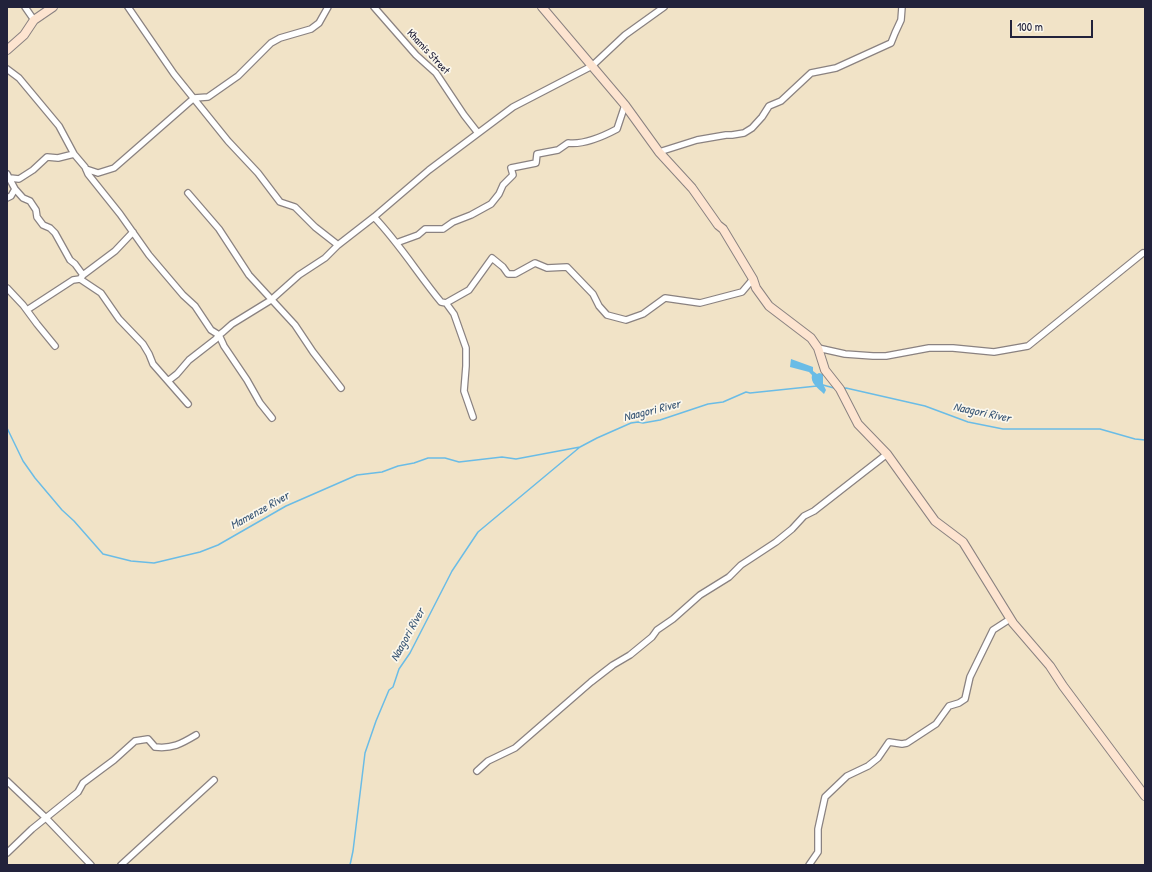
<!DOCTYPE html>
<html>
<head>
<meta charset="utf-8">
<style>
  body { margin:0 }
  #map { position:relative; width:1152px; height:872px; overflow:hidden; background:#f1e3c7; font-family:"Patrick Hand",sans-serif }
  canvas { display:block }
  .frame { position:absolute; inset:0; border:8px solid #22223b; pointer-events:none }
  .scale { position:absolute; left:1010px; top:20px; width:83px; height:18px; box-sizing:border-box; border:2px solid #22223b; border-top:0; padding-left:5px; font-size:12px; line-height:14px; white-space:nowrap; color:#22223b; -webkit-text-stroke:3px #fbf7ec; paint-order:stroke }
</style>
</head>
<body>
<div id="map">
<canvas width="1152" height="872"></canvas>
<div class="frame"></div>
<div class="scale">100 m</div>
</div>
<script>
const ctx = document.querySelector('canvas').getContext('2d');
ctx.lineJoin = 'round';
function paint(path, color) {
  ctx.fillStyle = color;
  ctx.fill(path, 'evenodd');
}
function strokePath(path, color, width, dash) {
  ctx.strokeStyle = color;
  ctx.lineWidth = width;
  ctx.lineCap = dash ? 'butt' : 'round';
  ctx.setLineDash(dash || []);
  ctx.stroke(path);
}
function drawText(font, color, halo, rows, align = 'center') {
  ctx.font = font + ' "Patrick Hand",sans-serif';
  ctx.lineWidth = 3.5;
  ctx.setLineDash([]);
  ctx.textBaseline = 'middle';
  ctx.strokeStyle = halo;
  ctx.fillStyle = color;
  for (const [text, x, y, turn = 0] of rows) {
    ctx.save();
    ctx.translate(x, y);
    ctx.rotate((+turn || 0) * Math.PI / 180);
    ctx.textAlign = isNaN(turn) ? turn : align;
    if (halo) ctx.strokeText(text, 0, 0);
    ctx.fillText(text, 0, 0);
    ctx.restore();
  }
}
paint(new Path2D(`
  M791,359L813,367V371L817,374L819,373L823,374V384L826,390L824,394C818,388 810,383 812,375L809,372L790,367Z`), '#6abce6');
strokePath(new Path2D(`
  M823,385L834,388
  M842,389L846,388L925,406L968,422L1003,429H1100L1135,439L1145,440
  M7,428L23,461L35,478L62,510L74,521L103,554L131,561L154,563L200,552L218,545L286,506L357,475L382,472L398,466L414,463L428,458H445L459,462L502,457L516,459L580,447
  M350,865L353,851L365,753L376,721L389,690L393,687L399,669L410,653L452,571L478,532L580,447L597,438L631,423L638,422L643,423L660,420L708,404L723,402L746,392L750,393L817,386`), '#6abce6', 1.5);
const street = new Path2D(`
  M25,7L34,20
  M128,7L174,74L228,141L258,173L280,202L295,207L315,227L338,245L374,217L429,170L513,107L592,66L625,35L664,7
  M374,7L416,55L436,73L464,115L478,133
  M7,69L19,78L59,126L74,154L85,167L88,174L120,214L149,255L183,295L195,306L211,330L219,335L224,346L247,380L260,403L272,418
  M659,152L697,140L726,135H732L744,133L752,128L762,117L769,106L781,101L811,73L836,68L891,43L895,33L901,20L902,7
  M86,169L98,173L114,168L194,98L208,97L238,76L271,43L280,38L311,29L319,23L328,7
  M7,174L15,189L11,196L7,198
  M10,178L19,179L33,170L47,157L58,158L74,154
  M15,189L23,198L30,201L36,210L37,217L43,225L50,228L55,233L70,260L75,264L83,275L80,279L73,280L27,310
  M188,193L219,229L249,275L295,325L313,352L341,388
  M374,217C399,243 418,274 441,302L446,303L454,314L466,348V366L464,391L473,417
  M396,243L418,235L425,229H443L453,222L471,215L491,204L499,194L503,185L513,175L511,168L536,163L537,154L558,150L568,143C584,145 602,137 617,129L625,105
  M83,275L115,251L133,232
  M80,279L101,293L119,319L143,344L149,354L153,364L188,404
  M7,288L23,305L37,324L55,346
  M446,303L469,290L492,258L503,267L508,274H515L535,263L547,268L567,267L593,294L599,306L607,315L626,320L643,314L665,298L700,303L742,292L753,279
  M818,348L845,354L873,356H886L929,348H953L994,352L1028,346L1143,253
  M168,381L177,374L189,360L216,339L219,335L223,332L232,324L271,300L299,275L325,258L338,245
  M477,771L488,761L515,748L591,682L613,665L630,655L652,637L657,630L673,619L700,595L729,577L741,565L776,542L792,529L804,516L814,511L887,454
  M7,781L46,818L91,865
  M7,853L32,829L78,792L83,783L114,760L135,741L148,739L155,747C172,749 181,744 196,735
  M121,865L214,780
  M809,865L818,852V829L825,797L847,776L868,766L878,758L889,742L902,744L907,743L936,724L949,706L959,703L965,699L970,677L993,630L1010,619`);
const secondary = new Path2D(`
  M542,7L625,105L659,152L692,188L718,225L723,229L753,279L756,288L769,306L811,338L818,348L825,370L840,389L858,424L887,454L935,521L963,542L1013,623L1050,666L1063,686L1145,796
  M7,50L24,35L34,20L53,7`);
strokePath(street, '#8a8281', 8);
strokePath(secondary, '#8a8281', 10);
strokePath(street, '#fff', 5.5);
strokePath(secondary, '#fde4d0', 8);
drawText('11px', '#22223b', '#fbf7ec', [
  ["Khamis Street",428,52,47]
]);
drawText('italic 12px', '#3b5877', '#fbf7ec', [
  ["Naagori River",652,411,-14],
  ["Naagori River",982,413,12],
  ["Mamenze River",260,511,-29],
  ["Naagori River",408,635,-61]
]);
</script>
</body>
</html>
